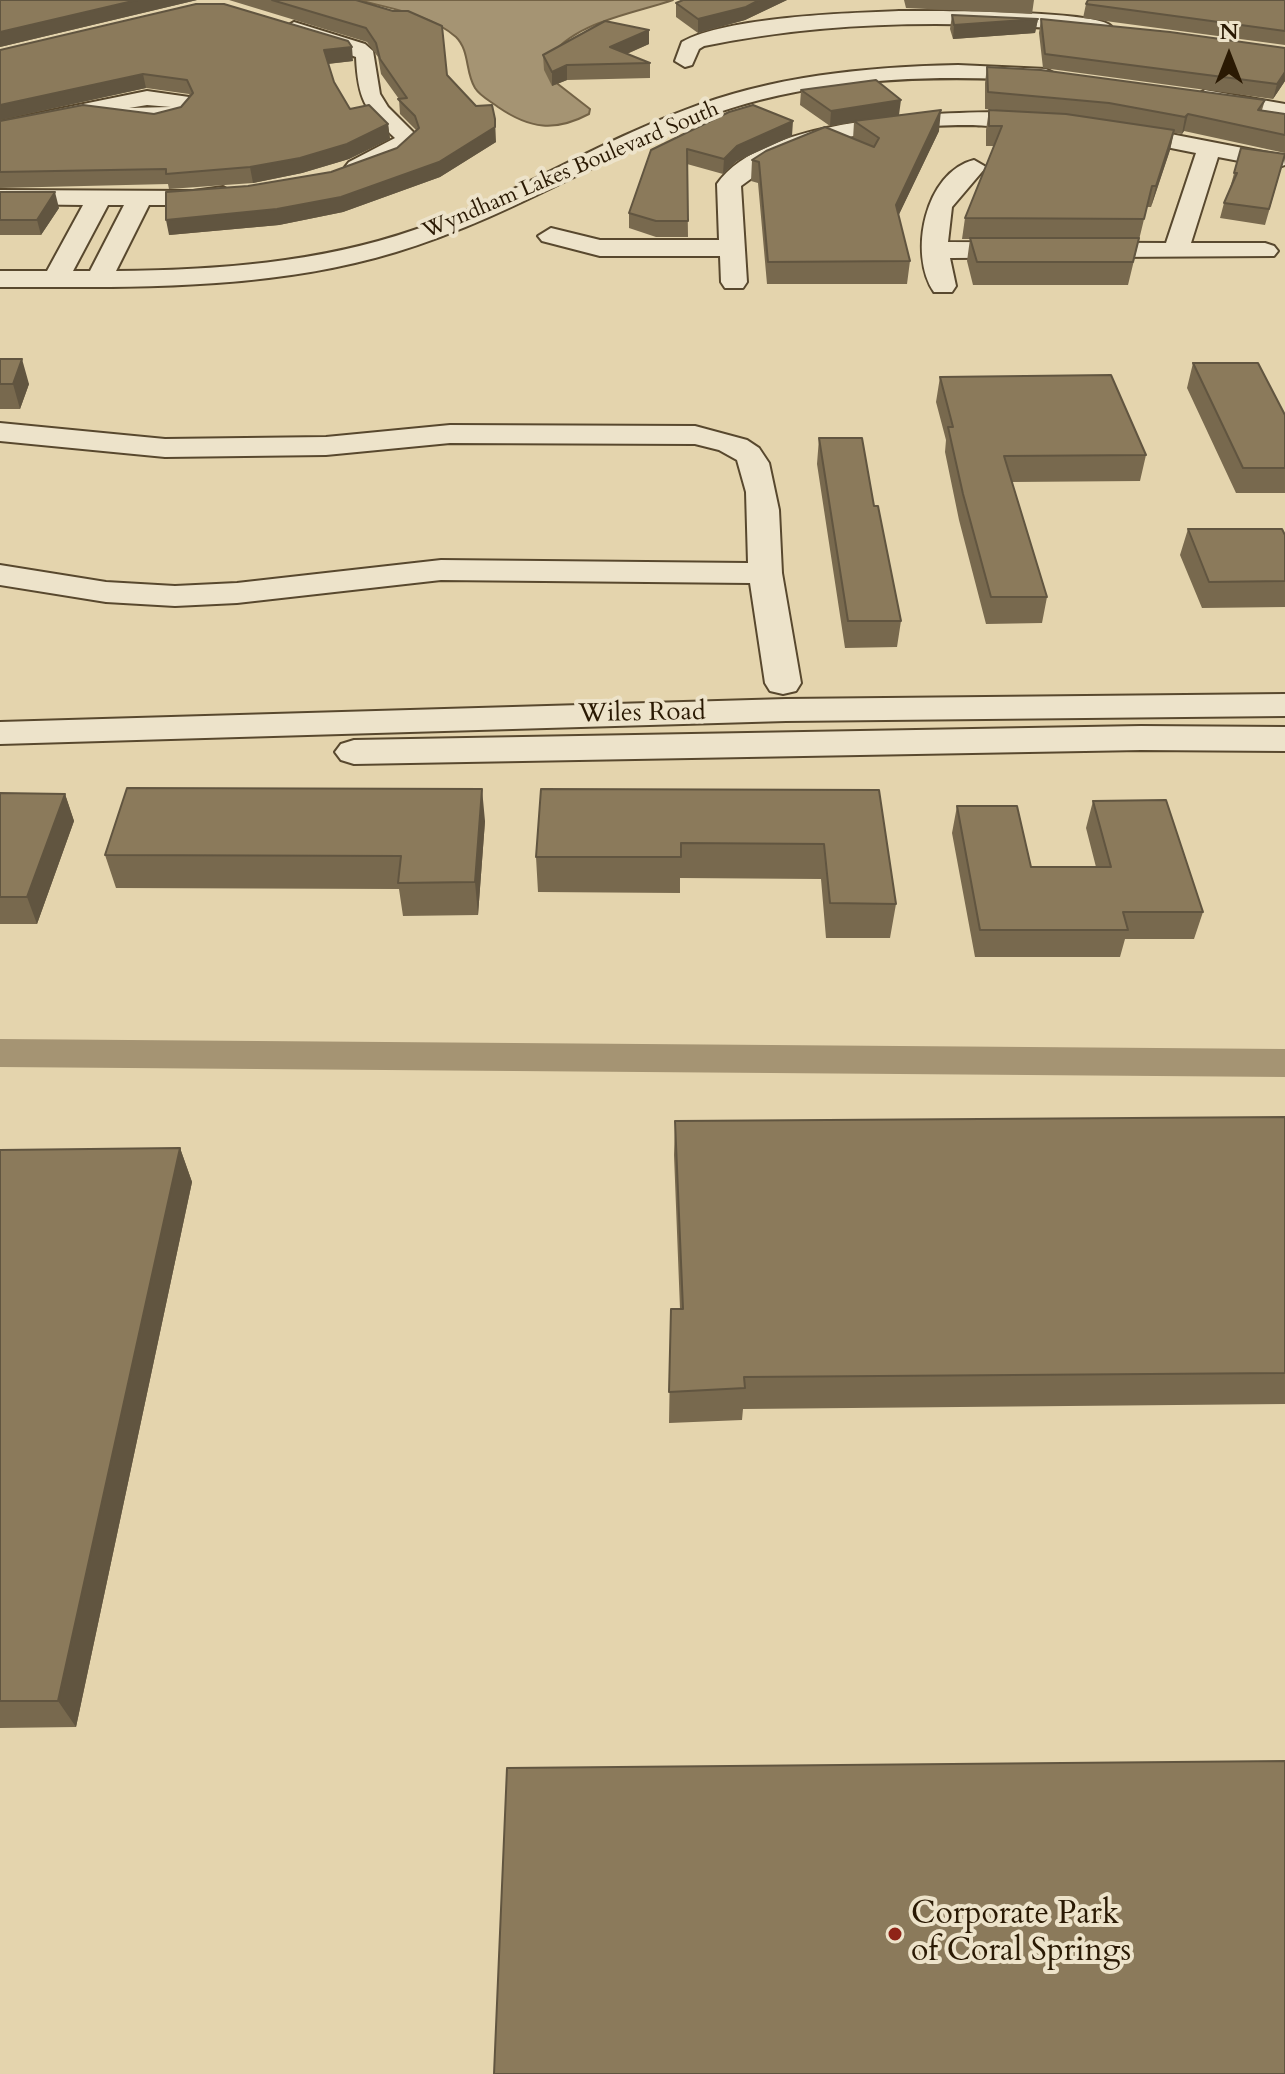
<!DOCTYPE html>
<html>
<head>
<meta charset="utf-8">
<style>
  body { margin:0 }
  #map { position:relative; width:1285px; height:2074px; overflow:hidden; background:#e4d4ad; font-family:Cardo,serif }
  canvas { display:block }
  .north { position:absolute; left:1189px; top:16px; width:80px; height:80px; -webkit-text-stroke:6px #ede3ca; paint-order:stroke; rotate:0deg; font-size:22px; font-weight:700; line-height:32px; text-align:center; color:#2a1903 }
  .north::after { content:''; display:block; margin:auto; width:28px; height:36px; background:#2a1903; clip-path:polygon(50% 0,100% 100%,50% 72%,0 100%) }
</style>
</head>
<body>
<div id="map">
<canvas width="1285" height="2074"></canvas>
<div class="north">N</div>
</div>
<script>
const ctx = document.querySelector('canvas').getContext('2d');
ctx.lineJoin = 'round';
function paint(path, color) {
  ctx.fillStyle = color;
  ctx.fill(path, 'evenodd');
}
function strokePath(path, color, width, dash) {
  ctx.strokeStyle = color;
  ctx.lineWidth = width;
  ctx.lineCap = dash ? 'butt' : 'round';
  ctx.setLineDash(dash || []);
  ctx.stroke(path);
}
function drawText(font, color, halo, rows, align = 'center') {
  ctx.font = font + ' Cardo,serif';
  ctx.lineWidth = 8;
  ctx.setLineDash([]);
  ctx.textBaseline = 'middle';
  ctx.strokeStyle = halo;
  ctx.fillStyle = color;
  for (const [text, x, y, turn = 0] of rows) {
    ctx.save();
    ctx.translate(x, y);
    ctx.rotate((+turn || 0) * Math.PI / 180);
    ctx.textAlign = isNaN(turn) ? turn : align;
    if (halo) ctx.strokeText(text, 0, 0);
    ctx.fillText(text, 0, 0);
    ctx.restore();
  }
}
const water = new Path2D(`
  M359,0H673C635,13 580,21 553,53L554,81L590,109L589,114C555,132 530,129 498,107C490,101 480,96 475,88C465,72 470,51 456,37C430,14 391,9 359,0Z`);
paint(water, '#a59473');
strokePath(water, '#746346', 2);
paint(new Path2D(`
  M0,1039L1285,1049V1077L0,1067Z`), '#a59473');
const minor = new Path2D(`
  M899,11C930,11 1096,10 1111,26L1101,32C967,20 836,19 704,46L699,49L692,65L685,67L675,61L682,42C726,17 846,13 899,11Z
  M294,22L365,44L373,51L380,94L388,107L417,136L414,148L365,172H349L345,167L349,162L395,138C364,109 358,99 356,57L287,32L284,28Z
  M958,65L1046,69L1057,75L1046,81C930,74 810,77 700,119C597,160 503,220 396,252C268,291 132,287 0,287V271H47L83,205L0,204V190L193,191L223,187L235,194L232,199L193,205H149L116,271C217,270 318,263 414,230C508,199 592,145 685,110C772,76 865,67 958,65ZM108,205H124L90,271H73Z
  M1205,90L1285,104V118L1197,102L1194,97Z
  M147,91L189,97L193,109C179,128 140,125 119,120L116,115L119,110L0,135V121ZM147,105L171,107L129,108Z
  M1010,112L1045,114L1056,121C1048,132 990,126 973,125C893,125 806,135 741,186L747,282L743,288H725L721,282L720,256H600L542,241L538,236L551,228L600,240H719L717,184C763,117 936,112 1010,112Z
  M1114,123L1284,156L1285,165L1276,168L1218,157L1191,243H1265L1274,246L1278,251L1274,256L950,258L956,286L952,292H934C908,254 925,172 974,160L986,167L952,207L948,242L1166,243L1196,153L1106,135L1103,130Z
  M0,423L165,439L326,437L450,425L695,426L747,440L759,448L769,463L779,510L782,573L801,683L796,691L783,694L770,691L765,683L750,583L441,580L237,603L175,606L106,602L0,585V565L106,582L175,586L237,583L441,560L748,563L746,492L737,460L719,450L695,444L450,443L326,455L165,457L0,441Z
  M1285,694V716L786,721L0,744V722L786,699Z
  M1141,726L1285,727V751L1141,750L354,764L341,760L335,752L341,744L354,740Z`);
strokePath(minor, '#58482e', 4);
paint(minor, '#ede3ca');
paint(new Path2D(`
  M0,0H356L447,75L496,142L440,177L343,212L279,225L169,235L248,186L331,172L397,148L416,130L400,114L399,99L381,74L378,57L367,42L229,0H197L0,47Z
  M683,0H787L745,20L698,33L676,17V3Z
  M904,0H1034L1032,14L906,8Z
  M1285,0V45L1083,18L1086,4Z
  M952,15L1038,19L1035,33L953,39L950,29Z
  M1041,19L1285,48V81L1273,99L1043,68L1039,33Z
  M649,30V44L627,54L650,63V78L567,80L552,86L544,70L543,55Z
  M0,50L353,61L328,64L334,82L350,109L388,124L390,139L349,159L302,173L253,183L169,189L168,184L0,188V121L154,114L181,107L190,96L189,94L146,88L0,120Z
  M987,67L1265,100L1262,110L1285,114V153L1184,131L1182,134L1174,133L1170,150L1151,207H1147L1128,285H973L967,261L970,239H962L965,218L994,146H986V130L989,110L1006,111L985,109V83Z
  M801,90L939,131L898,216L910,261L907,284H767L758,183L751,181L752,160L853,139L854,122L830,126L800,105Z
  M792,136L737,161L723,174L687,164L688,237H656L629,228V213L651,150Z
  M1241,148L1281,169L1265,225L1220,218L1224,203L1230,188Z
  M0,192L59,208L41,235H0Z
  M0,359L29,384L20,409H0Z
  M1193,363L1285,415V493H1236L1187,388Z
  M940,377L1146,455L1140,481L1012,482L1047,597L1042,623L986,624L959,520L945,452L946,440L936,402Z
  M819,438L874,506L901,621L897,647L845,648L817,464Z
  M1188,529L1285,535V607L1202,608L1180,555Z
  M879,790L896,904L890,938H826L821,879L680,878V893L538,892L536,857Z
  M0,793L65,794L74,821L37,924H0Z
  M1093,801L1203,912L1194,939H1125L1120,957H975L952,833L957,806L1031,867H1096L1086,828Z
  M485,821L478,915L403,916L399,889L116,888L105,855Z
  M1285,1117V1404L743,1409L742,1420L669,1423L671,1309H680L674,1155L675,1121Z
  M180,1148L192,1182L76,1727L0,1728V1150Z`), '#78694e');
paint(new Path2D(`
  M137,0H197L0,47V32Z
  M759,0H787L745,20L698,33V19Z
  M1038,19L1035,33L953,39L954,25Z
  M649,30V44L610,61V47Z
  M352,47L353,61L326,64L324,50Z
  M567,65V80L552,86V72Z
  M1285,72V81L1273,99L1277,84Z
  M143,74L146,88L0,120V105Z
  M901,100L899,115L830,126L831,111Z
  M941,110L939,131L893,227L896,205Z
  M1188,114L1184,131L1182,134L1185,117Z
  M495,119L496,142L440,177L343,212L279,225L169,235L166,220L277,209Z
  M793,121L792,136L737,161L723,174L724,159L737,146Z
  M388,124L390,139L349,159L302,173L253,183L250,167Z
  M1174,130L1170,150L1151,207L1156,186Z
  M55,192L59,208L41,235L37,220Z
  M22,359L29,384L20,409L13,384Z
  M482,789L485,821L478,915L475,882Z
  M65,794L74,821L37,924L27,897Z
  M180,1148L192,1182L76,1727L58,1701Z`), '#615540');
const building = new Path2D(`
  M0,0H137L0,32Z
  M272,0H356L393,11H408L442,26L447,75L476,106L492,105L495,119V127L439,162L341,197L277,209L166,220V192L248,186L331,172L397,148L419,128L415,116L398,99L407,98L380,59L376,43L366,28Z
  M683,0H759L746,7L698,19L676,3Z
  M1088,0H1285V31L1086,4Z
  M196,4H224L348,41L352,47L324,50L334,82L350,109L369,105L388,124L347,144L300,158L250,167L166,174V169L0,172V121L83,105L154,114L181,107L193,93L187,80L143,74L0,105V50Z
  M952,15L1038,19L954,25Z
  M1041,19L1170,32L1285,48V72L1277,84L1045,54Z
  M605,21L649,30L610,47L650,63L567,65L552,72L543,55Z
  M987,67L1041,70L1265,100L1258,110L1285,114V135L1188,114L1185,117L1109,103L988,92Z
  M876,80L901,100L831,111L801,90Z
  M753,105L793,121L737,146L724,159L687,149L688,221H656L629,213L651,150L729,112Z
  M941,110L896,205L910,261L768,262L759,162L752,160L766,151L825,127L874,147L879,138L854,121Z
  M989,110L1066,114L1174,130L1156,186H1152L1144,219L965,218L1002,126H989Z
  M1241,148L1285,154L1269,209L1224,203L1237,173H1234Z
  M0,192H55L37,220H0Z
  M970,238H1139L1133,262H977Z
  M0,359H22L13,384H0Z
  M1193,363H1258L1285,415V468H1243Z
  M1111,375L1146,455L1004,456L1047,597H991L963,494L948,427H953L940,377Z
  M819,438H862L874,506H878L901,621H848Z
  M1188,529H1282L1285,535V581L1209,582Z
  M127,788L482,789L475,882L398,883L401,856L105,855Z
  M541,789L879,790L896,904L830,903L824,844L681,843V857H536Z
  M0,793L65,794L27,897H0Z
  M1166,800L1203,912H1123L1128,930H980L957,806H1017L1031,867H1111L1093,801Z
  M1285,1117V1373L744,1377L745,1388L669,1392L671,1309H683L675,1121Z
  M180,1148L58,1701H0V1150Z
  M1285,1761V2074H494L507,1768Z`);
paint(building, '#8b7a5b');
strokePath(building, '#615540', 2);
for (const [x, y, r, color] of [
  [895,1934,8,"#8f2418"]
]) {
  const dot = new Path2D();
  dot.arc(x, y, r, 0, 2 * Math.PI);
  ctx.fillStyle = color;
  ctx.fill(dot);
  strokePath(dot, '#ede3ca', 3);
}
drawText('22px', '#2a1903', '#ede3ca', [
  ["Wyndham Lakes Boulevard South",571,171,-23]
]);
drawText('26px', '#2a1903', '#ede3ca', [
  ["Wiles Road",642,714,-1]
]);
drawText('32px', '#2a1903', '#ede3ca', [
  ["Corporate Park",911,1916],
  ["of Coral Springs",911,1953]
], 'left');
</script>
</body>
</html>
